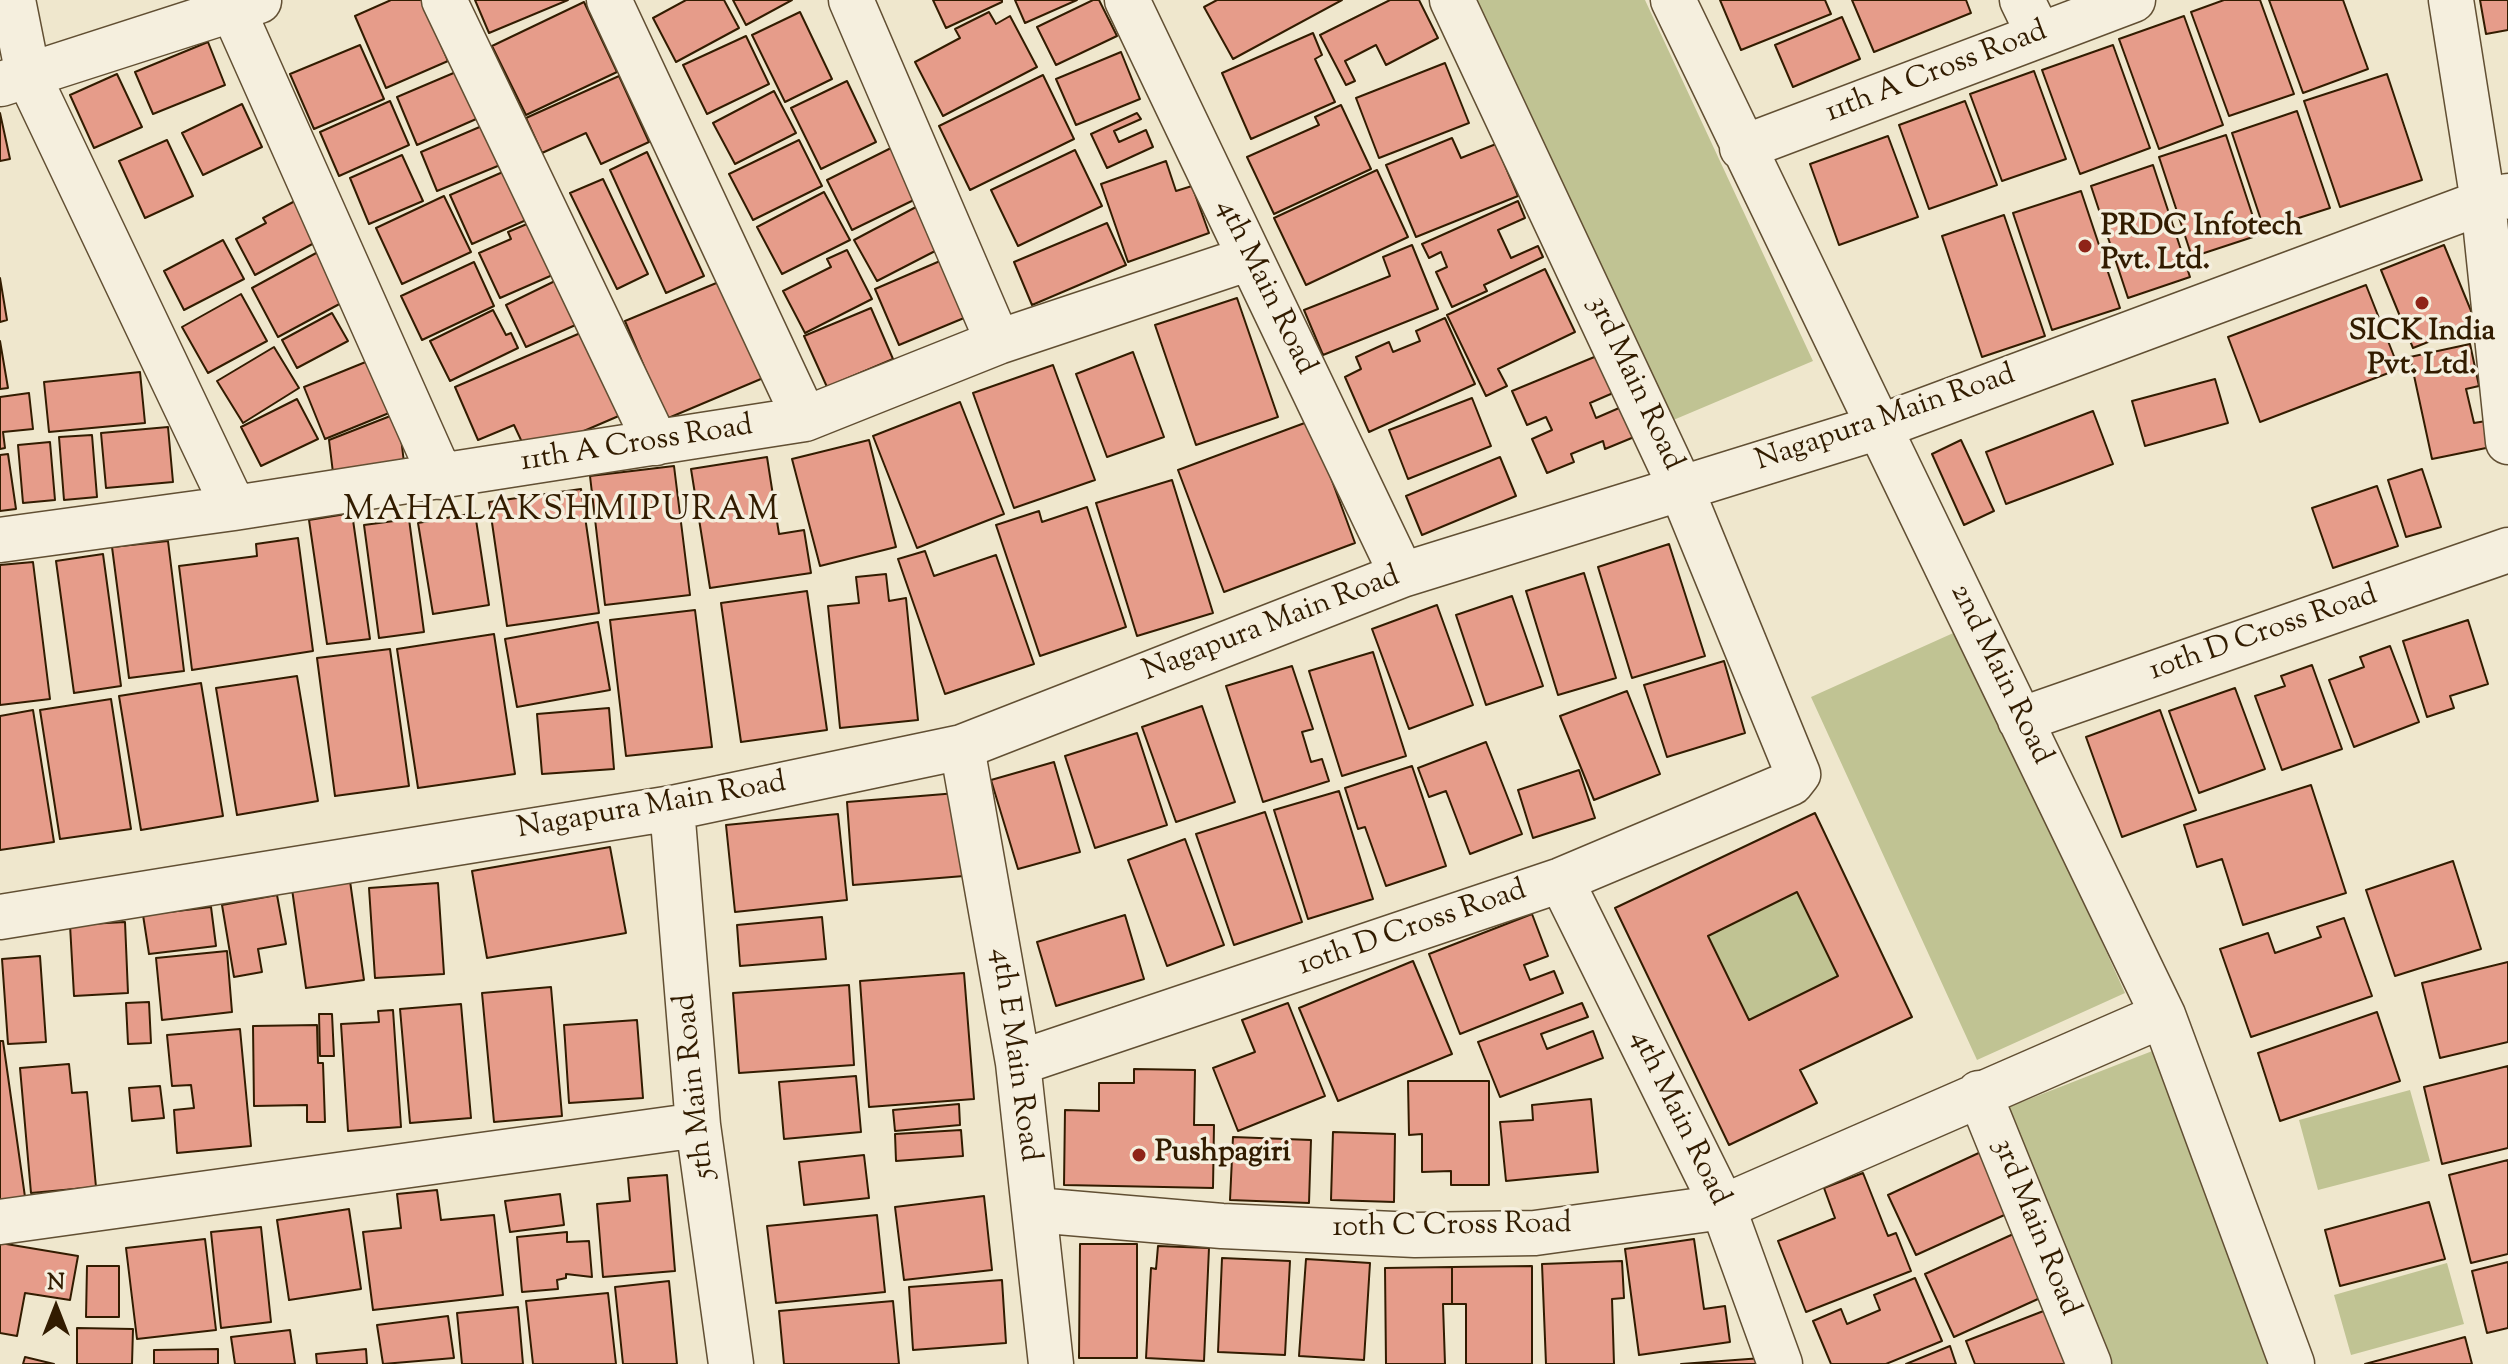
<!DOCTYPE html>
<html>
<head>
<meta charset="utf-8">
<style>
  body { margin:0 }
  #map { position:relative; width:2508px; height:1364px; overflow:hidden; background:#efe7cd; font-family:"Sorts Mill Goudy",serif }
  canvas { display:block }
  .north { position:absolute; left:16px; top:1268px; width:80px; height:80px; -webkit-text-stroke:6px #f5efde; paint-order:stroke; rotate:0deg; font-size:22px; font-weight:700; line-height:32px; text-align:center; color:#321c00 }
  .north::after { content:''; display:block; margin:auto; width:28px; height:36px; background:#321c00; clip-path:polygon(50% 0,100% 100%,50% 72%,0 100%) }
</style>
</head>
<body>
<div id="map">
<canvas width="2508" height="1364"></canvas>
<div class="north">N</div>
</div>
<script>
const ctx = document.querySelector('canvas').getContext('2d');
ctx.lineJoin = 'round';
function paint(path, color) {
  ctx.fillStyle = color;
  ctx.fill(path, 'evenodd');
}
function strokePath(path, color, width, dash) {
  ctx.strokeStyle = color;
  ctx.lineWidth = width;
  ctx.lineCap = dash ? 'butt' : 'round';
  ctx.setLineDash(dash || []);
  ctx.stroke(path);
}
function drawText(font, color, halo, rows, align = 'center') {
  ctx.font = font + ' "Sorts Mill Goudy",serif';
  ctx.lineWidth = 7;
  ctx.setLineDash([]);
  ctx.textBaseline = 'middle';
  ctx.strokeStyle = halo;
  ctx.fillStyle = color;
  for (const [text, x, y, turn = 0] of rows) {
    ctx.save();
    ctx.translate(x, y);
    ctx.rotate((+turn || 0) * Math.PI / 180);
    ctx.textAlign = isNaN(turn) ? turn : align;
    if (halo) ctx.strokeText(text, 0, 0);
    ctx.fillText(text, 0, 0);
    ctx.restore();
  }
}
paint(new Path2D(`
  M1466,0H1645L1813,361L1671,421Z
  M1960,630L2125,993L1977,1060L1811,697Z
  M1797,892L1838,976L1749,1020L1708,936Z
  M2160,1048L2280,1364H2094L1996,1112Z
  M2410,1090L2430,1161L2318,1190L2299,1120Z
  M2447,1263L2464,1324L2351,1355L2334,1295Z`), '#c0c393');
const building = new Path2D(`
  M391,0H422L448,61L386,88L355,16Z
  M475,0H568L489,33Z
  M686,0H724L739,28L676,62L653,18Z
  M733,0H792L746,25Z
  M933,0H1002V2L946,28Z
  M1015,0H1077L1025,23Z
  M1093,0H1099L1117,36L1056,65L1037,27Z
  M1217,0H1342L1233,59L1204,7Z
  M1390,0H1419L1438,38L1386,65L1376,45L1345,61L1355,81L1346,85L1320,35Z
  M1720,0H1825L1831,14L1741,50Z
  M1852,0H1966L1971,13L1874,52Z
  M2224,0H2260L2294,94L2229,116L2191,12Z
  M2269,0H2343L2368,69L2303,93Z
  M2480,0H2508V30L2486,34Z
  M584,2L617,72L526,115L492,46Z
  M800,12L832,79L785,102L752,35Z
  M989,12L996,24L1010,16L1037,67L943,116L915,62L960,38L955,29Z
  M2184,16L2223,125L2159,149L2119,39Z
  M1842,17L1860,59L1793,87L1775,45Z
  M1313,33L1322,55L1315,59L1335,102L1251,139L1222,73Z
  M746,36L769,84L707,114L683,65Z
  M208,42L225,85L153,114L135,72Z
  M360,45L384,99L314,129L290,74Z
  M2113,45L2150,148L2080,174L2042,70Z
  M1121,52L1140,99L1076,125L1056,79Z
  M1445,63L1469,123L1379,158L1356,98Z
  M463,69L483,116L417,145L397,97Z
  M2034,71L2066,159L2002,181L1970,94Z
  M117,74L142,127L94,148L70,95Z
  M2387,74L2422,180L2340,207L2304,101Z
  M1043,75L1074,139L970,190L939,126Z
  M619,76L649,142L601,164L586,133L542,153L526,118Z
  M847,81L876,142L821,169L791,108Z
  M774,91L796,133L735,164L713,123Z
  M390,101L409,145L339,176L320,132Z
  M1965,101L1997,185L1929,209L1899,125Z
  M242,104L262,147L203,175L182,133Z
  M1341,105L1371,169L1274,214L1247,157L1319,125L1315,117Z
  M2297,111L2330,208L2264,229L2232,133Z
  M0,113L10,159L0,161Z
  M1137,113L1141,119L1114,131L1119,142L1146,130L1153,147L1107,168L1091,134Z
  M489,123L505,163L437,191L421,152Z
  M2226,135L2259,235L2192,257L2159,157Z
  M1888,136L1918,217L1839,245L1810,164Z
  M1452,138L1461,158L1496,144L1518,196L1416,237L1386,165Z
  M167,140L193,196L145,218L119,161Z
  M799,140L822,186L753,220L729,174Z
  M893,147L918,198L852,230L827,180Z
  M1075,150L1102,206L1018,246L991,190Z
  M647,152L704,276L666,293L610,170Z
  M402,155L423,201L369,224L350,178Z
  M1166,161L1176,191L1192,186L1209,233L1128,262L1101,184Z
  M2153,165L2190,277L2128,298L2091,186Z
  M512,168L533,217L472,244L450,195Z
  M1377,170L1408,237L1306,285L1274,218Z
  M603,179L648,274L617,289L570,193Z
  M2081,191L2120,308L2052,330L2013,213Z
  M824,192L850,240L782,274L757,227Z
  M444,196L471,252L402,284L376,228Z
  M295,201L316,242L255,275L236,239L266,223L263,218Z
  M1518,201L1525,218L1498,230L1511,258L1538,246L1543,257L1484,285L1487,291L1452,307L1436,272L1447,267L1441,252L1429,258L1422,244Z
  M916,207L939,249L877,281L854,240Z
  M2004,215L2045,336L1982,357L1942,236Z
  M541,218L564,270L500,298L479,253L511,239L508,232Z
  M1107,223L1126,265L1032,305L1014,262Z
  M223,240L244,279L184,310L164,271Z
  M1412,245L1438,309L1323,355L1304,310L1390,276L1383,257Z
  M2444,245L2476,323L2413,348L2381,270Z
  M847,250L872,299L805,333L783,291L831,267L827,259Z
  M318,252L345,301L278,337L252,288Z
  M940,261L964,318L899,345L875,289Z
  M474,262L494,306L422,340L401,296Z
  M1545,269L1575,332L1498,369L1507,386L1486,396L1447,315Z
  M0,278L7,320L0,322Z
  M559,279L580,323L526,347L506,305Z
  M726,279L768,376L666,419L625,321Z
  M2366,285L2399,369L2260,422L2228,337Z
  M241,294L267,341L208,373L182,327Z
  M1237,298L1278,417L1196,445L1155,325Z
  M871,308L893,359L827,387L804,336Z
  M493,310L506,335L511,333L518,348L450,381L430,341Z
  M332,313L348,341L297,368L282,340Z
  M1445,318L1475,384L1369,432L1345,377L1361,369L1356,357L1389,342L1393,352L1420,341L1416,331Z
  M585,331L621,415L528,455L514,425L478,440L455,387Z
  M0,341L8,388L0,389Z
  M2470,344L2479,386L2466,389L2474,423L2486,421L2491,447L2432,459L2410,357Z
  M274,347L299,388L243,423L217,381Z
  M1133,352L1164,437L1107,457L1076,374Z
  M1604,353L1620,390L1590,403L1596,418L1626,405L1639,435L1605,449L1603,441L1571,454L1574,462L1547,473L1532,439L1552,430L1546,417L1527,425L1512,391Z
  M373,359L394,411L325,439L304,387Z
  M1053,365L1095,480L1014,508L973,393Z
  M140,372L145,423L49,432L44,382Z
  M2215,379L2228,423L2145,446L2132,401Z
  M29,393L33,429L3,432L5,448L0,449V397Z
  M1472,398L1491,446L1408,479L1389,430Z
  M297,399L318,439L261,466L241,427Z
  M960,402L1004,514L917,548L873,436Z
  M2093,411L2113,464L2006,504L1986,452Z
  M398,413L405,471L334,481L329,440Z
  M1310,421L1355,543L1224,592L1178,470Z
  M168,427L173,482L106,488L101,433Z
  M92,435L97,497L64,500L59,437Z
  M869,440L896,547L820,566L792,459Z
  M1961,440L1994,511L1964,525L1932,454Z
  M50,442L55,500L23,503L18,445Z
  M8,454L16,509L0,511V455Z
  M767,457L779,534L804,530L811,573L710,588L691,469Z
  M1500,457L1516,496L1422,535L1406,496Z
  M674,466L690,595L605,605L590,476Z
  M2422,469L2441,527L2406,537L2388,480Z
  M1172,480L1213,613L1137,636L1096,503Z
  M2377,486L2398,546L2333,568L2312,508Z
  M581,489L599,613L507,626L489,502Z
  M1087,507L1126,627L1040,656L996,525L1039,511L1042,522Z
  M352,513L370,639L327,644L309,520Z
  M475,513L489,605L433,614L418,523Z
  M409,519L424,632L379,638L364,525Z
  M298,538L313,651L192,670L179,566L257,556L256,544Z
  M168,541L184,671L129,678L112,547Z
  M1669,544L1705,656L1632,678L1598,567Z
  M925,551L934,576L996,555L1034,664L945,694L898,559Z
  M103,554L121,686L74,693L56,561Z
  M33,562L50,699L0,705V565Z
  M1584,573L1616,678L1558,695L1526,591Z
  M886,574L889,601L906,598L918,720L840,728L828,606L859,603L856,577Z
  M807,591L827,730L741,742L721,603Z
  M1512,596L1543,686L1486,705L1456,615Z
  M1437,605L1473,705L1409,729L1372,629Z
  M695,610L712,747L626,756L610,620Z
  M2468,620L2488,684L2450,696L2454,708L2427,717L2403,641Z
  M598,622L610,690L517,707L505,639Z
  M494,634L515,774L418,788L397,649Z
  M2390,646L2419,722L2354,747L2329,680L2364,667L2360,657Z
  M390,649L409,786L335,796L317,658Z
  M1373,652L1406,756L1342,776L1309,671Z
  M1724,661L1745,733L1667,757L1644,685Z
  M2312,665L2342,749L2282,770L2255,696L2285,686L2281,676Z
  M1292,666L1313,729L1302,732L1311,762L1322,759L1329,781L1263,802L1226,686Z
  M297,676L318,801L237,815L216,688Z
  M201,683L223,816L141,830L119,696Z
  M2235,688L2265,769L2199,793L2169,711Z
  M1627,691L1660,774L1594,800L1560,716Z
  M111,699L131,829L60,839L40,710Z
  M1202,706L1235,802L1176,822L1142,727Z
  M609,708L614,769L542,774L537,714Z
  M33,710L54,842L0,850V716Z
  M2160,710L2196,810L2122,837L2086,737Z
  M1137,733L1167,825L1095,848L1065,756Z
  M1486,742L1522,834L1470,854L1446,791L1429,797L1418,768Z
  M1054,762L1080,852L1018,869L991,780Z
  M1412,766L1446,866L1386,886L1365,827L1358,829L1345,788Z
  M1579,770L1595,818L1533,838L1518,790Z
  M2311,785L2346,893L2243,925L2222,859L2197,867L2184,825Z
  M1339,791L1373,899L1308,919L1274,810Z
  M957,793L964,876L853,885L847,802Z
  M1265,812L1302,922L1234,945L1196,834Z
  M1815,813L1912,1017L1800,1070L1817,1103L1729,1145L1615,908ZM1797,892L1838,976L1749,1020L1708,936Z
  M838,814L847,900L735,912L726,825Z
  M1185,839L1224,945L1167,966L1128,860Z
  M610,847L626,933L487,958L472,871Z
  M2453,861L2481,949L2395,976L2366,890Z
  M350,881L364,980L306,988L292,889Z
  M438,883L444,974L375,978L369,888Z
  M277,895L286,944L258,949L262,972L234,977L222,905Z
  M211,907L216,946L149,954L143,915Z
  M1532,914L1548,956L1524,965L1530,980L1554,971L1563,993L1460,1034L1429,954Z
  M1125,915L1144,979L1056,1006L1037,942Z
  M822,917L826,959L740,966L737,925Z
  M2344,918L2372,996L2251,1037L2220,949L2268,933L2275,953L2321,937L2317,927Z
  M125,922L128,993L74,996L70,925Z
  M227,951L232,1012L162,1020L156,958Z
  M40,956L46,1042L8,1044L2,959Z
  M1413,961L1452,1054L1338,1101L1299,1008Z
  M2508,962V1042L2440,1058L2422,983Z
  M964,973L974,1099L869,1107L860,981Z
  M849,985L854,1065L739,1073L733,993Z
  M551,987L562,1116L494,1122L482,993Z
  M149,1002L151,1043L128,1044L126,1003Z
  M1288,1003L1325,1096L1238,1131L1213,1068L1255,1052L1242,1020Z
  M1582,1003L1588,1017L1541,1034L1547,1049L1593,1031L1603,1058L1500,1097L1478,1042Z
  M461,1004L471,1118L410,1123L400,1009Z
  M393,1010L401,1127L348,1131L341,1024L379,1022L378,1011Z
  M2377,1012L2400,1081L2280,1121L2258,1053Z
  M319,1014H332L334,1056H320Z
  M637,1020L643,1098L569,1103L564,1025Z
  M317,1025L318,1063H323L325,1122H307V1105L254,1106L253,1026Z
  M240,1029L251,1146L177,1153L174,1110L194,1108L191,1085L172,1086L167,1035Z
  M0,1041H3L26,1204L0,1207Z
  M69,1064L72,1093L87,1092L96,1187L31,1193L20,1068Z
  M2508,1066V1148L2442,1164L2424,1087Z
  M1134,1069L1195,1070L1194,1125H1214L1213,1188L1064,1185L1065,1110L1099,1111V1083H1134Z
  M856,1076L861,1132L784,1139L779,1082Z
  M1408,1081H1489V1185H1451V1171L1422,1172V1134L1409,1135Z
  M160,1086L164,1118L132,1121L129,1088Z
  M1591,1099L1598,1172L1506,1181L1500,1122L1533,1120L1532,1105Z
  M959,1104L960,1125L895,1131L893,1110Z
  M961,1130L963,1156L896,1161L895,1134Z
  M1333,1132L1395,1134L1394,1202L1331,1200Z
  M1233,1137L1311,1140L1309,1203L1230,1200Z
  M1983,1151L2011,1212L1916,1255L1888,1195Z
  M864,1155L869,1198L804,1205L799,1162Z
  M2508,1160V1254L2471,1263L2449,1175Z
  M1863,1173L1888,1236L1896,1233L1911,1271L1806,1312L1778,1241L1835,1218L1824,1188Z
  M667,1175L675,1271L603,1277L597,1204L630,1201L628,1178Z
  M437,1190L441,1220L494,1215L503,1295L373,1310L363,1232L401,1228L397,1194Z
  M560,1194L564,1225L510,1232L505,1201Z
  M984,1196L992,1270L904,1280L895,1207Z
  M2429,1202L2445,1259L2340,1286L2325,1230Z
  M349,1209L361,1289L289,1300L277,1220Z
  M877,1215L885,1292L776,1303L767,1226Z
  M261,1227L271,1322L221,1328L211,1232Z
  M2020,1231L2049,1294L1954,1337L1925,1274Z
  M567,1232V1242L589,1241L592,1277L566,1274V1278L557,1280L558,1289L522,1292L517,1237Z
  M205,1239L216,1330L137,1339L126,1248Z
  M1694,1239L1704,1309L1725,1306L1730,1342L1639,1355L1625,1249Z
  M0,1243L78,1256L70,1300L25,1293L17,1336L0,1333Z
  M1080,1244H1137V1358H1079Z
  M1158,1246L1209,1248L1204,1361L1146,1358L1151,1268L1156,1269Z
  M1222,1258L1290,1261L1285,1355L1218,1352Z
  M1306,1259L1370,1263L1364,1360L1299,1356Z
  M1622,1261L1624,1298L1612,1299L1614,1364H1546L1542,1264Z
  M2508,1262V1328L2487,1333L2472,1271Z
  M87,1266H119V1317H86Z
  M1532,1266V1364H1466V1304H1452V1267Z
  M1452,1267V1304H1443L1445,1364H1386L1385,1268Z
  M1915,1278L1942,1341L1886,1364H1831L1813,1321L1841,1309L1847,1324L1880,1310L1874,1295Z
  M1002,1280L1006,1343L913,1350L909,1287Z
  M669,1281L677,1364H623L615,1287Z
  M608,1293L616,1364H533L526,1301Z
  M893,1301L899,1364H784L779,1311Z
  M2059,1305L2082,1364H1975L1966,1341Z
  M518,1307L523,1364H462L457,1313Z
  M448,1316L454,1358L383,1364L377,1325Z
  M77,1328L133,1329L132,1364H77Z
  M290,1330L295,1364H235L231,1337Z
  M2465,1337L2472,1364H2365Z
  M1950,1346L1956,1364H1906Z
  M218,1349V1364H154V1350Z
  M366,1349L367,1364H317L316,1354Z
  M25,1357L54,1364H23Z
  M1762,1358V1364H1681Z`);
paint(building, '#e69c8a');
strokePath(building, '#321c00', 2);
const minor = new Path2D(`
  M13,0L28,75L234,508
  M444,0L656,443
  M609,0L805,419
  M851,0L998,342
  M1127,0L1402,575
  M1673,0L2163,1015L2292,1364
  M2022,0L2039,35
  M2451,0L2483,202L2508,442
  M233,10L441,477
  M1,84L259,1
  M1742,148L2133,0
  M0,540L234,508L805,419L998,342L1250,258
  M2020,720L2508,550
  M962,747L1018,1063L1051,1364
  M672,808L698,1125L731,1364
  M1561,880L1723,1207L1780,1364
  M0,917L672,808L962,747L1402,575L1879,427L2483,202L2508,196
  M1018,1063L1561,880L1791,783L1798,774L1680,486L1452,0
  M1979,1093L2089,1364
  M1035,1210L1222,1226L1415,1235L1535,1233L1723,1207L2163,1015
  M0,1222L698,1125`);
strokePath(minor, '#614f33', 47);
strokePath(minor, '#f5efde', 44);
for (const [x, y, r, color] of [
  [2085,246,8,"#8f2418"],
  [2422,303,8,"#8f2418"],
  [1139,1155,8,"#8f2418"]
]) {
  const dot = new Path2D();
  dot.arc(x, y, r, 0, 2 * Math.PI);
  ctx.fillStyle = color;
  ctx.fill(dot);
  strokePath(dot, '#f5efde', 3);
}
drawText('30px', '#321c00', '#f5efde', [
  ["11th A Cross Road",1937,74,-21],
  ["4th Main Road",1264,288,64],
  ["3rd Main Road",1633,384,65],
  ["Nagapura Main Road",1886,420,-19],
  ["11th A Cross Road",637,446,-9],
  ["Nagapura Main Road",1272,626,-21],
  ["10th D Cross Road",2264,635,-19],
  ["2nd Main Road",1999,675,64],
  ["Nagapura Main Road",652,808,-10],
  ["10th D Cross Road",1413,930,-19],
  ["4th E Main Road",1013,1055,82],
  ["5th Main Road",697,1086,-96],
  ["4th Main Road",1678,1119,64],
  ["10th C Cross Road",1452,1228,-1],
  ["3rd Main Road",2034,1228,68]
]);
drawText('bold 30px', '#321c00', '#f5efde', [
  ["PRDC Infotech",2101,229],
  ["Pvt. Ltd.",2101,263],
  ["SICK India",2422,334,"center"],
  ["Pvt. Ltd.",2422,368,"center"],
  ["Pushpagiri",1155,1155]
], 'left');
ctx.letterSpacing = '2px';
drawText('34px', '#321c00', '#f5efde', [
  ["MAHALAKSHMIPURAM",562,513]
]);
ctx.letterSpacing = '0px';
</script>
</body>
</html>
